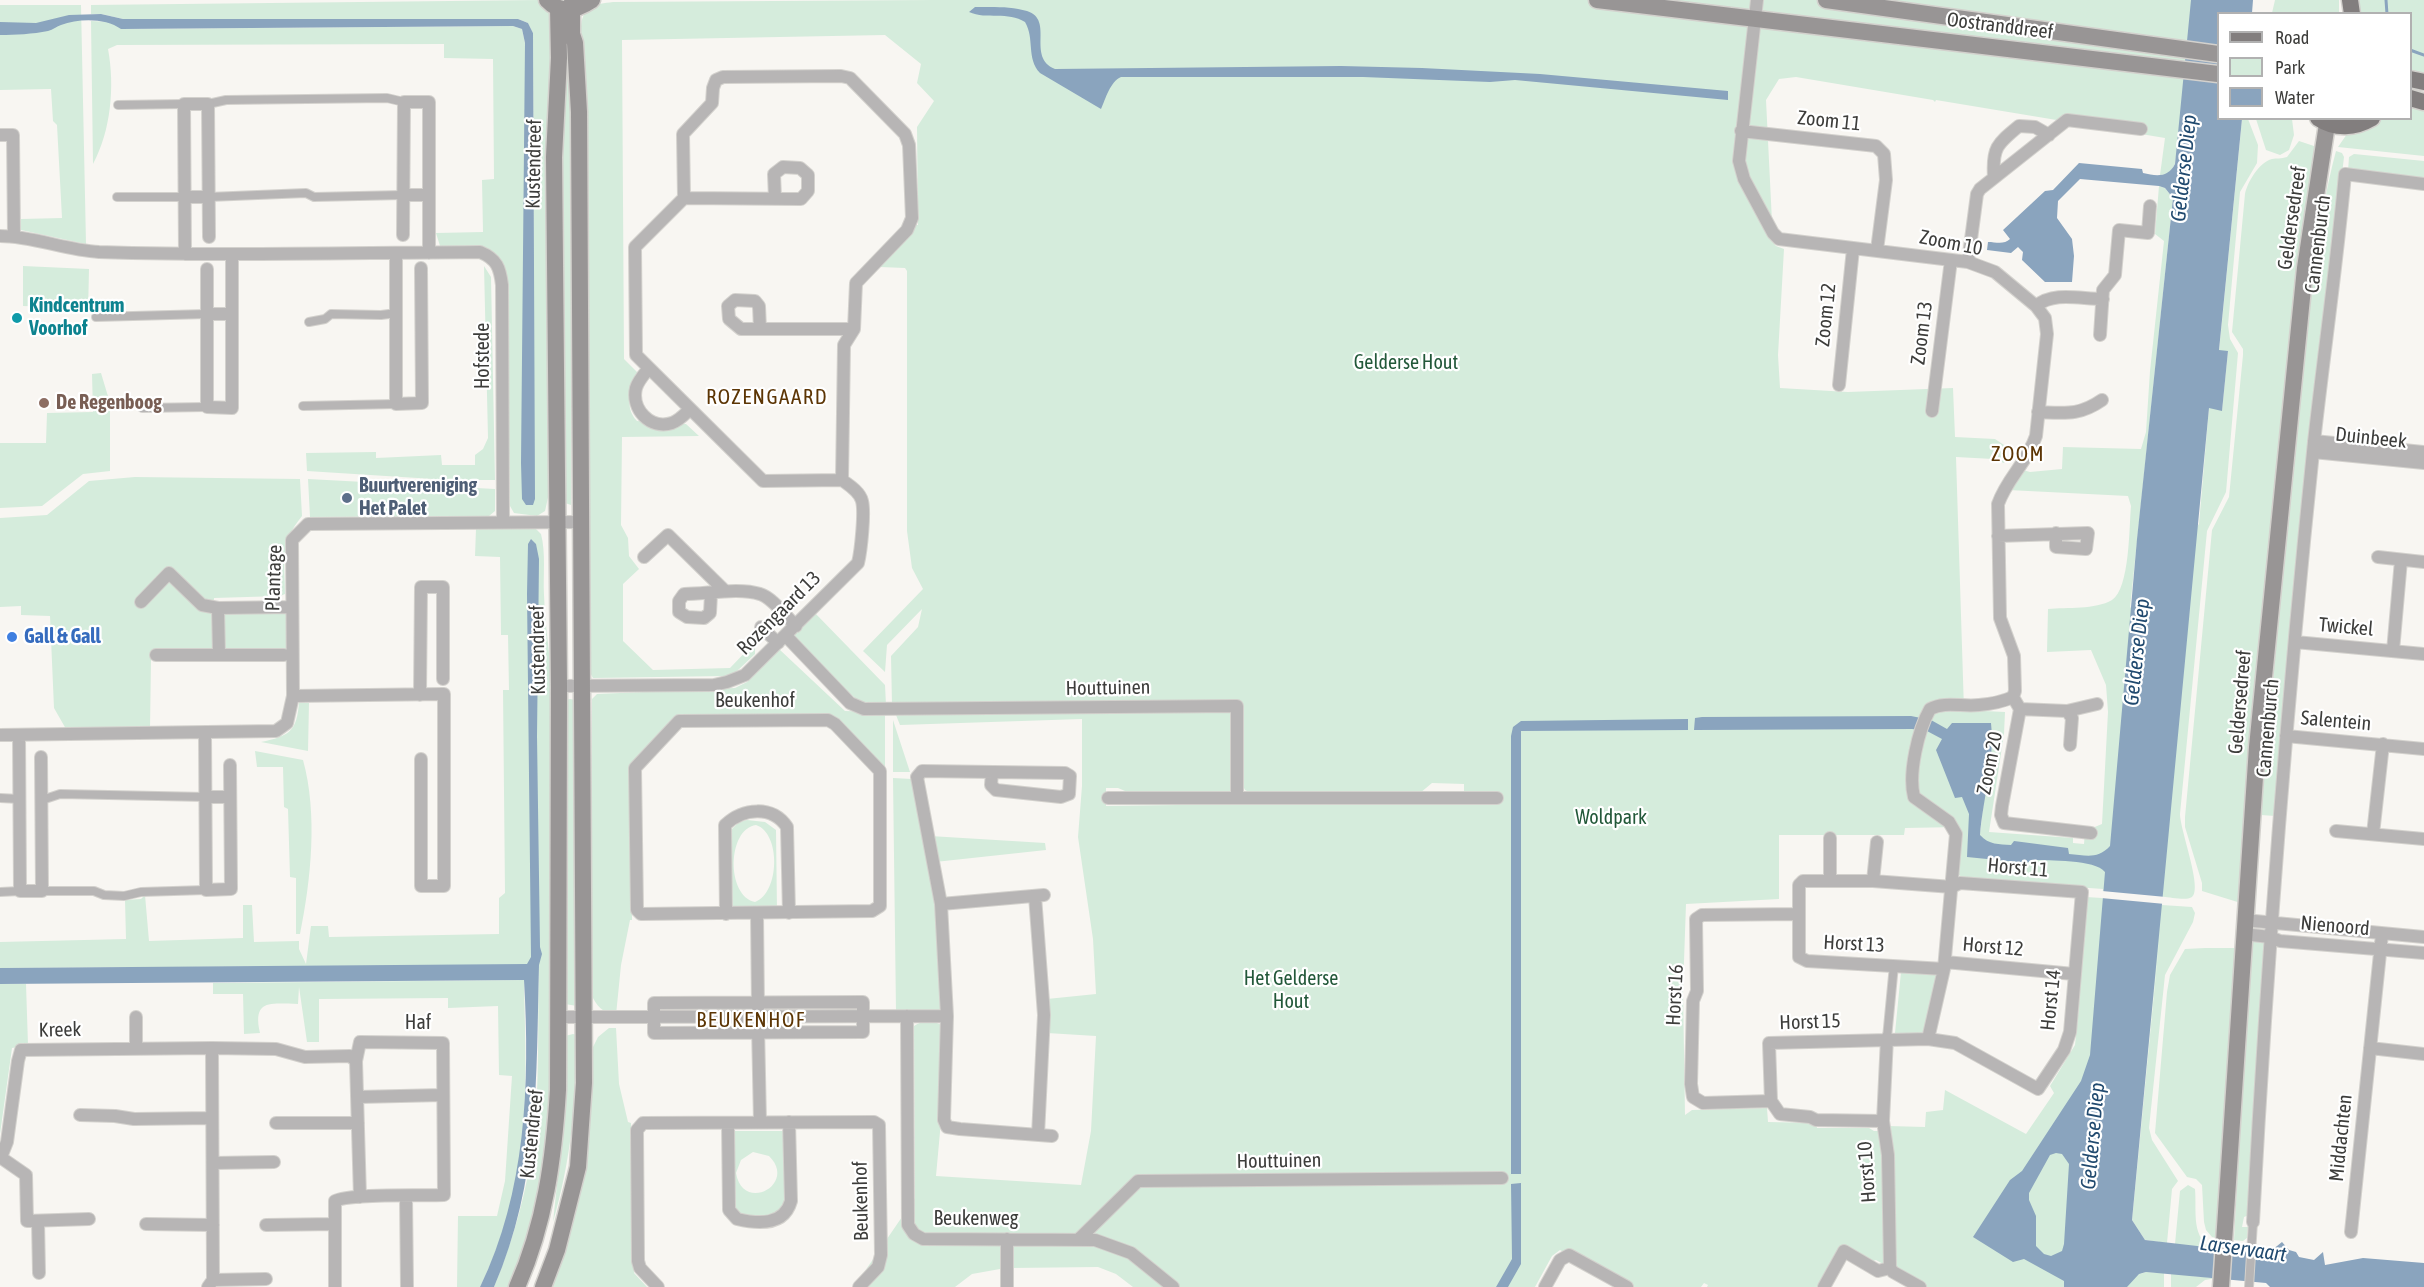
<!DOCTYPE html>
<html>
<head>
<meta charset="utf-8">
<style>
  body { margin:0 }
  #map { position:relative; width:2424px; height:1287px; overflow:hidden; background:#f8f6f2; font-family:"Asap Condensed",sans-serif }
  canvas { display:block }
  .legend { position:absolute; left:2217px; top:12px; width:195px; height:108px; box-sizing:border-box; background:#fff; border:2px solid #b1b1b1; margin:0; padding:8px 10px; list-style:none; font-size:18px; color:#3d3d3b }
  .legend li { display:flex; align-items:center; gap:12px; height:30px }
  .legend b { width:30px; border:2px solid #b1b1b1 }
</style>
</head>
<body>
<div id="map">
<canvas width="2424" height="1287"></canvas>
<ul class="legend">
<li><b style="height:8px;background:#827e7e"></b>Road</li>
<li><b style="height:16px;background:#d5ecdc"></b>Park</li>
<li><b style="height:16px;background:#8aa4be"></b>Water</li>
</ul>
</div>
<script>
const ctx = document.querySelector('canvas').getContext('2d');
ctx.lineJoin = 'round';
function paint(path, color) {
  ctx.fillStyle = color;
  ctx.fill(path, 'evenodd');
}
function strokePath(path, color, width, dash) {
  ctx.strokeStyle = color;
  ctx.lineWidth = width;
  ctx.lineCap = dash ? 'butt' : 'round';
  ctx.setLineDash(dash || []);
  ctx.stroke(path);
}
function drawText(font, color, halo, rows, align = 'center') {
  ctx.font = font + ' "Asap Condensed",sans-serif';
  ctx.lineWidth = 4.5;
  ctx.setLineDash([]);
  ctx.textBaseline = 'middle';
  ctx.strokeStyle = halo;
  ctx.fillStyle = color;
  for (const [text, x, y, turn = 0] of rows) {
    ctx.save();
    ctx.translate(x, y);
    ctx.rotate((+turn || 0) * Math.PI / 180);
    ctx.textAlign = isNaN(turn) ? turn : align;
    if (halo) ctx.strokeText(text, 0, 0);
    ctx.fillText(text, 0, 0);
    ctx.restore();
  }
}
paint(new Path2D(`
  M540,0L554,14L549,493L545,511L537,516L514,513L510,506L506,289L498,259L443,247L440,246L436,233L483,232L482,180L494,179L493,59L444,58V44L117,45L108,49C115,86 111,131 93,164L91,21L112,22L122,29L513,26L522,29L525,43L534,480L533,33L528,23L518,19H123L101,14H91V5Z
  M933,0H2197L2175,164C2171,171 2168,175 2160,175L2165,138L1936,100L1935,102L1933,100L1796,77L1779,79L1766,100L1773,242L1776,246L1784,249L1778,355L1780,388L1848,392L1953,388L1955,437L1995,439L2007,447V459L2004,463L1993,459L1956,457L1964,710L2005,712L2004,734L1989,832L2073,838V843L2084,844L2085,831L2102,824L2108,712L2106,685L2091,650L2047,652L2048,609C2067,607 2095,610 2112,600C2130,588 2129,527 2131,506L2128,496L2008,490L2023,470L2030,472L2062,469L2063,447L2141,449L2146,432L2150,371L2164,241L2155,234L2159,186L2165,188L2173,198L2130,608L2199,524L2209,407L2222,410L2228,351H2219L2242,119H2248L2258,145L2257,163L2240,192L2228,325L2230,339L2238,353L2226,492L2207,531L2180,814C2180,830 2203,889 2192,897C2186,901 2171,897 2163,897L2162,905L2192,907L2195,913L2193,922L2165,975L2149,1128L2152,1140L2178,1181L2172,1189L2167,1243L2145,1240L2132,1220L2160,932L2130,1224L2140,1241L2192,1276L2217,1278L2205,1280L2196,1287H2171V1273L2146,1270L2140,1274L2146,1272L2164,1273V1287H1924L1876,1260L1873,1261L1844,1245L1819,1287H1707L1708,1285L1704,1283L1701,1287H1628L1560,1250L1552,1256L1535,1287H1133L1116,1274L1098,1267L1011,1268V1259L1000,1260V1269L972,1274L955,1287H854L915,1198L914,1026C923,1020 935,1020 944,1027L940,1132L936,1176L1081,1185L1091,1131L1096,1036L1047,1033V999L1096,994L1093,939L1078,837L1082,786V719L900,725L892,705L891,656L918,627L922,609L887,645L885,672L863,651L923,589L912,568L907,531V271L905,268L880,267L905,238L907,225H918L917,127L934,101L917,83L921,64L885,35L622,40L624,359L640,375C632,391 623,406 637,421L686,424L699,436L622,437L621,525L628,538L629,556L639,569L623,584V641L653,670L730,668L755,642V654L736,672L725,676L593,678L589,671L581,26C583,6 595,4 613,2ZM1232,722H1244L1243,786L1245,790L1249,792L1420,793L1432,783L1464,784V801L1106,806V788H1118L1132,794L1228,793L1231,791ZM1965,736L1992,756L1985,791L1980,833H1978ZM1958,827L1961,831L1959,875L1965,879L2103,889L2102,898L2086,897L2076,1005L2079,1006L2075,1045L2050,1086L2054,1093L2026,1134L1945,1090L1943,1110L1926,1112L1925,1127L1888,1126L1887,1131H1874L1869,1128H1817L1816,1123L1768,1122L1767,1108L1692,1110L1685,1115L1683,990L1686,904L1779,899V835H1904L1905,828Z
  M2275,0H2339V13H2272Z
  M2354,0H2424V76L2411,75L2410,14L2355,13Z
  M0,5H81L86,244L21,230V219L62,218L57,125L53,121L51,89L0,90Z
  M565,16L572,112L571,505L562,502V55Z
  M2411,107L2424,109V156L2338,147L2347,134L2378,119L2410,118Z
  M2256,119H2292L2294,135L2289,150L2280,155L2266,150Z
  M2299,141L2317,147L2244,904L2202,891V883L2185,827V817L2212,530L2229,497L2243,355V349L2232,332L2245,194C2247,183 2259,162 2272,159C2277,158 2281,159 2287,157Z
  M2336,151L2342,153L2344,157L2314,413L2275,816L2261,815C2273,674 2286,534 2301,394C2310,313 2315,230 2336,151Z
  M2354,154L2424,161V180L2348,171L2349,157Z
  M23,266L89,269L88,314H79L77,308L23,306Z
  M484,266L491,277L495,480H449L307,471L306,453L376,452V458L441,455L442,465H475V455L483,449L488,438Z
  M101,373L110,403V471L83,474L42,506L0,508V443H46L47,413L93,412L92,374Z
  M135,477L300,479L302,516C279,544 285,561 285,594L280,596L214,598L213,652L151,659L150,729H66L54,708L50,616L21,615V606L0,607V518L47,515L89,481Z
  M308,479L495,489V511L489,516L310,517Z
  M476,529H536L541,534C546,553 543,575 544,595C545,625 550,655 552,685L553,1086L539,1199L511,1287H494C510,1247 523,1206 530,1163C541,1098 537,1030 539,965L0,968V942L126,939L125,900L141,899L145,895L149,941L243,938V905H252L254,942L299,941V949L306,964L311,926H328L329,937L499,934V898L505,893L503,690H509L508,635H501L500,557L475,556Z
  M225,611L285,612L288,614V652L222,650V615Z
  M814,612L885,685L886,705L862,704L788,640Z
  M779,649L845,711L885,712V782L832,725L680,723L631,776L632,920H630L621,965L616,1015C602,1012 597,1007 591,994L592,699L597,694L735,688L747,682Z
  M570,699L575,700L577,1006L565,1004L566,700Z
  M299,702L309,703L308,751L261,742C289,736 297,732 299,702Z
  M893,720L910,772H893Z
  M255,751L303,760C318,814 311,880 300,934H296V878L290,877L288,809L284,807L283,767H257Z
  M893,778L912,779L936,912L944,1005L938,1011H896Z
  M747,820L765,822L776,830L777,911L730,912L731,830L739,822ZM756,825C781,833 780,893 755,902C726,896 727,829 756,825Z
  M930,836L1045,843L1046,850L935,862Z
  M2250,940L2266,941L2249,1215L2244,1217L2242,1227H2248L2247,1238L2243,1241L2234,1240Z
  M2205,948H2240L2221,1239L2212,1237L2206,1230L2204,1222L2202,1185L2196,1179L2187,1177L2155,1133L2167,992L2170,975L2185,949Z
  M1901,972L1941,974L1924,1035L1895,1033Z
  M524,980C525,1038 528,1097 521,1155C515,1198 499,1249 480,1287H457L458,1216H497L505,1181L512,1076L499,1075L498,1006L448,1008V998L319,999V1042H307L299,987L298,1004C272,1004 252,998 260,1033L244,1034L243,994H213V983Z
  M0,984H26L28,1045L12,1048L0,1134Z
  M609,1028H616L619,1084L628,1122L631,1123L634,1273L647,1287H550L591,1051L598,1037Z
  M573,1034L577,1035C577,1099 571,1160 553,1222L564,1119L565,1036Z
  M733,1131H786L784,1205L771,1217L742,1216L733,1208ZM753,1152L769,1156C798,1184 743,1214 736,1173L741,1160Z
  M2188,1185L2195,1189C2197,1211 2190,1240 2215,1249L2175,1244L2180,1191Z`), '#d5ecdc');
paint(new Path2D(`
  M2191,0H2253L2252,13L2218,14V118L2242,119L2219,350L2228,351L2222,411L2209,408L2132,1220L2145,1240L2267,1254L2282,1242L2289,1250L2296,1252L2299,1257L2314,1260L2323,1252L2325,1265L2363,1258L2424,1263V1287H2270L2266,1283L2146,1272L2139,1274L2127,1287H2064V1281L2024,1259L2013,1262L1973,1237L2010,1180L2022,1171L2081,1081L2090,1055L2105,872C2095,859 2049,861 2032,860L2027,863L1967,857L1969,814L1962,797L1955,798L1936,750L1942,739L1927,731L1912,729L1694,730L1695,718L1702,717L1911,716L1931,720L1947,729L1952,723H1991C1995,761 1983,798 1980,835C1989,845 1999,844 2011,845L2014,841L2068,848L2069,854C2085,855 2097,860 2110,846L2137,539L2173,198L2165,188L2159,186L2080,179L2058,201L2057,218L2072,239L2074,256L2072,282H2045L2022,260L2023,252L2018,247L2011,253L1987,250L1988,242C1996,242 2004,245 2010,239L2003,230L2045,191L2053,190L2079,163L2142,169L2143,173C2156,176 2168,178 2175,164ZM2056,1153L2062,1154L2069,1164L2064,1244L2062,1251L2051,1256L2044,1254L2036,1246V1216L2029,1200V1193L2050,1155Z
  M975,7C992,7 1011,6 1027,11C1055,20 1026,57 1055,69L1341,66L1422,68L1540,74L1728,91V100L1515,80L1490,82L1363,77H1121C1110,82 1106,98 1101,109L1040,73C1026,58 1035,39 1025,22C1008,11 987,20 969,12Z
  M101,14L123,19H518L528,23L533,33L535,499L533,505H526L522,499L521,463L525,43L522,29L513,26L121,29C106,18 79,18 61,25C57,26 53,30 48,31C33,34 15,35 0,35V22L36,23L69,15Z
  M531,539L536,544L539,559L537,736L540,947L542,954L539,965C536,1077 540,1181 494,1287H480C526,1192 530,1084 524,980L0,984V968L527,964L531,957L527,594L528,544Z
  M1688,719V730L1521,731V1174H1511V736L1513,727L1521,721Z
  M1521,1183V1264L1508,1287H1496L1512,1259L1511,1184Z`), '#8aa4be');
paint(new Path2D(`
  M2102,891L2166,897L2165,904L2101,898Z`), '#f8f6f2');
strokePath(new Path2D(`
  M2386,0L2387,14
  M2410,50L2424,55`), '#8aa4be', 3);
const pedestrian = new Path2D(`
  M208,104L226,100L387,98L404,102
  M118,105L184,104
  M117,197H185
  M209,197L306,193L314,197L403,195
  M96,317L207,314
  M309,322L325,319L331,314L381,315L397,313
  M303,406L396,404
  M142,408L207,407
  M0,798L19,799
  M42,800L60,794L206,797
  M42,891H94L104,895L124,896L141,892L206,890
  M0,892L20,891
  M1887,1038L1894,965
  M2249,1287L2253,1222`);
const minor = new Path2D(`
  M1757,0L1739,161L1744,179L1773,233L1779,239L1968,262L1995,272L2036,306L2045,318L2047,334L2036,436C2027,463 2007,478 1998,504L2000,618L2014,656L2015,691L2013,697
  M1741,131L1876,146L1884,154L1886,180L1877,250
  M0,135H13L14,236
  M1994,177C1992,148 1997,144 2019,126L2035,127L2049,135
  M403,195H429
  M185,197H209
  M684,198L683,134L712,103L713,88L716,80L723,77L841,76L850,78L905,134L909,145L912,218L907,230L856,283L854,329L844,345L842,480
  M684,198L635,247L636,355L763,481L842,480
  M684,198L801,199L808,191V175L800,168L783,167L774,174L775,198
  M403,235L404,102H429V253
  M0,236C33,236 65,250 99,252C226,256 353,253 480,252C497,259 500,268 502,285L503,521
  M396,253V404L422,403L421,268
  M185,254L184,104H208L209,237
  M1968,262L1977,194L1980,189L2067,120L2141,129
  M207,269V407L232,408V254
  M2036,306C2054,291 2080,299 2103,299
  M207,314H232
  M760,329L759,306L755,301L735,300L728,306L729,319L741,329H854
  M2100,335L2103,290L2115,275L2119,230L2148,233L2150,206
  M649,368C645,373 638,381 636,388C631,409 650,430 672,423C680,420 685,414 690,409
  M1839,385L1853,249
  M1932,411L1951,260
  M2038,412C2065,413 2079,416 2102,400
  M2314,441L2424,452
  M2313,452L2424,463
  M1998,536L2088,533L2086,549L2056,547V533
  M644,557L668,535L725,591
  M2378,557L2424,562
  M711,594L710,613L704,618L687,617L679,612V601L684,594C707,594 739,587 760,594C773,598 786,617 796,626
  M141,602L169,573L202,605L218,608L292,607
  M218,608L219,655
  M761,627L778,643
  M786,636L850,703L864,709L1237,706V797
  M2295,642L2424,654
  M2393,651L2401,560
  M156,655H284
  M559,686L714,685L727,682L745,675L858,563C861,551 865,512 862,501C860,492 849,485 842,480
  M420,695L421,587H443V679
  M293,696L444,694V886H421V759
  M2013,697L2020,709L2002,806L2001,815L2004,823L2091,833
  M2020,709L2067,711L2072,718L2070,745
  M2067,711L2097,704
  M828,720L835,724L880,771V906L872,911L641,914L637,910L635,768L679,721Z
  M205,734L206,890L231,889L230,765
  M0,735L276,731L287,723L293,696L292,540L308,524L580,522
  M19,735L20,891H42L41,757
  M2286,736L2424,749
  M206,797H230
  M1108,798H1497
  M2336,831L2424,839
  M2373,834L2383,744
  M1830,880V838
  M1873,881L1877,842
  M1044,895L941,904L947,1016L944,1120L947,1127L960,1129L1052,1136
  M1035,896L1044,1015L1038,1135
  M941,904L917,777L922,771L1065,773L1070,776L1069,794L1061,797L996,790L991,785L992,772
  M726,914L725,825C743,808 772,805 787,827L789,913
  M757,914L758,1009
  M2244,920L2424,937
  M2243,934L2270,937L2280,941L2424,953
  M1945,962L2074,974
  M863,1002V1032L654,1033V1003Z
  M907,1016L908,1225L914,1234L923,1239L1095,1240L1131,1253L1173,1287
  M136,1017V1048
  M560,1017L947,1016
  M758,1026L760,1122
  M1887,1038L1883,1121L1888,1155L1890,1268L1893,1272L1920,1287
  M1928,1039L1955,1043L2038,1089L2064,1050L2070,1032L2082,892L1960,883L1952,887L1873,881H1803L1799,885V957L1807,961L1944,969
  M212,1048L276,1049L305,1057L350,1056L356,1061
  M2370,1048L2424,1054
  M358,1097L443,1095
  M1771,1101L1703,1103L1693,1097L1691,1084L1693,1001L1697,991L1696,919L1702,915L1799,914
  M80,1115L115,1116L134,1119L212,1118
  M1883,1121L1816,1120L1810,1117L1780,1114L1771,1101L1769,1043L1928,1039L1944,969L1956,834L1949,822L1914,797C1908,774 1918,730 1930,709C1945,701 1962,707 1979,705C1991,704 2002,702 2013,697
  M276,1123H358
  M728,1123L729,1210L737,1219C758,1224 784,1226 791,1201L789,1122
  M0,1157L26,1175L27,1221L89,1219
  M1,1157L7,1142L18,1061L21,1050L212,1048L213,1280L208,1287
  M213,1163L274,1162
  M406,1196L407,1287
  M38,1221L39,1273
  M2253,1222C2267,961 2287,701 2314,442C2324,352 2337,263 2345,174L2424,184
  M146,1224L213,1225
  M266,1225L335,1224
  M2351,1232L2382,934
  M1007,1239V1287
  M1079,1239L1138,1181L1502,1178
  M213,1280L266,1279
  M335,1287V1201C349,1193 423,1196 444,1195L443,1043L360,1042L356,1061L360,1197
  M658,1287L640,1268L638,1261L637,1130L643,1123L874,1122L879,1125L881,1255L878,1267L859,1287
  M1545,1287L1560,1260L1569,1255L1627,1287
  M1824,1287L1844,1251L1878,1271L1890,1268`);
const secondary = new Path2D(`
  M547,0C561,15 577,10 592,0
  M1597,0L2218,74
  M1826,0L2218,54
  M517,1287C545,1224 554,1158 558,1090L559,686L554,157L559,58L558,8
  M543,1287L557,1250L578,1167L584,1083L579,112L575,43L572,34V2
  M2221,1287L2257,747L2305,268L2327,124`);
const primary = new Path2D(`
  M2350,0L2352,14
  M2410,79L2424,82
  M2410,98L2424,102
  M2318,118C2336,130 2355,128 2372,118`);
strokePath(pedestrian, '#d3d1cd', 10);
strokePath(minor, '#d3d1cd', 14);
strokePath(secondary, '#d3d1cd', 19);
strokePath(primary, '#d3d1cd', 19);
strokePath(pedestrian, '#b7b5b5', 8);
strokePath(minor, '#b7b5b5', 12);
strokePath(secondary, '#989595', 16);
strokePath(primary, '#827e7e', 16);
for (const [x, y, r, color] of [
  [17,318,6,"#0f9aa8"],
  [44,403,6,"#8d6e63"],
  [347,498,6,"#5c6f8a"],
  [12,637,6,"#3f7fe0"]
]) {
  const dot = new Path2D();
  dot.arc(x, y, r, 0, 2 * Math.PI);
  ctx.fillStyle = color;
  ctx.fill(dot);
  strokePath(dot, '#fff', 2);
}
drawText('20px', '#3d3d3b', '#fff', [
  ["Oostranddreef",2000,26,7],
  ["Zoom 11",1829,121,6],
  ["Kustendreef",534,164,-89],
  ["Geldersedreef",2292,218,-82],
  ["Zoom 10",1951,243,11],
  ["Cannenburch",2318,244,-83],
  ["Zoom 12",1826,315,-84],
  ["Zoom 13",1922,333,-83],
  ["Hofstede",483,356,-90],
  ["Duinbeek",2371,438,6],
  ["Plantage",274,578,-88],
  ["Rozengaard 13",779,613,-45],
  ["Twickel",2346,627,5],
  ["Kustendreef",538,650,-91],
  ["Houttuinen",1108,688,-1],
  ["Beukenhof",755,701],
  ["Geldersedreef",2240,702,-85],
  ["Salentein",2336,721,5],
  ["Cannenburch",2268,728,-85],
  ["Zoom 20",1990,763,-79],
  ["Horst 11",2018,868,5],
  ["Nienoord",2335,926,5],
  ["Horst 13",1854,944,3],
  ["Horst 12",1993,947,5],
  ["Horst 16",1675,995,-87],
  ["Horst 14",2051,1000,-84],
  ["Horst 15",1810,1022,-2],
  ["Haf",418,1023],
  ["Kreek",60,1030,-1],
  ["Kustendreef",532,1134,-84],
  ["Middachten",2341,1138,-84],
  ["Houttuinen",1279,1161,-1],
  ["Horst 10",1867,1172,-94],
  ["Beukenhof",861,1201,-91],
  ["Beukenweg",976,1219]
]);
drawText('bold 20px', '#0d838f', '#fff', [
  ["Kindcentrum",29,306],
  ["Voorhof",29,329]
], 'left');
drawText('20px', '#225839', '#fff', [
  ["Gelderse Hout",1406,363],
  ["Woldpark",1611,818],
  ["Het Gelderse",1291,979],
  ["Hout",1291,1002]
]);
drawText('bold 20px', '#785e54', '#fff', [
  ["De Regenboog",56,403]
], 'left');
drawText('bold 20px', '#4e5e75', '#fff', [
  ["Buurtvereniging",359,486],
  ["Het Palet",359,509]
], 'left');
drawText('bold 20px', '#366cbe', '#fff', [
  ["Gall & Gall",24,637]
], 'left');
drawText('italic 21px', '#214a6f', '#fff', [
  ["Gelderse Diep",2184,168,-84],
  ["Gelderse Diep",2137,652,-84],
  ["Gelderse Diep",2093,1136,-85],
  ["Larservaart",2243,1249,8]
]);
ctx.letterSpacing = '1.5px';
drawText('21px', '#5c3504', '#fff', [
  ["ROZENGAARD",767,397],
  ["ZOOM",2018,454],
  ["BEUKENHOF",751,1020]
]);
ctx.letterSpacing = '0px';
</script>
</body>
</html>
